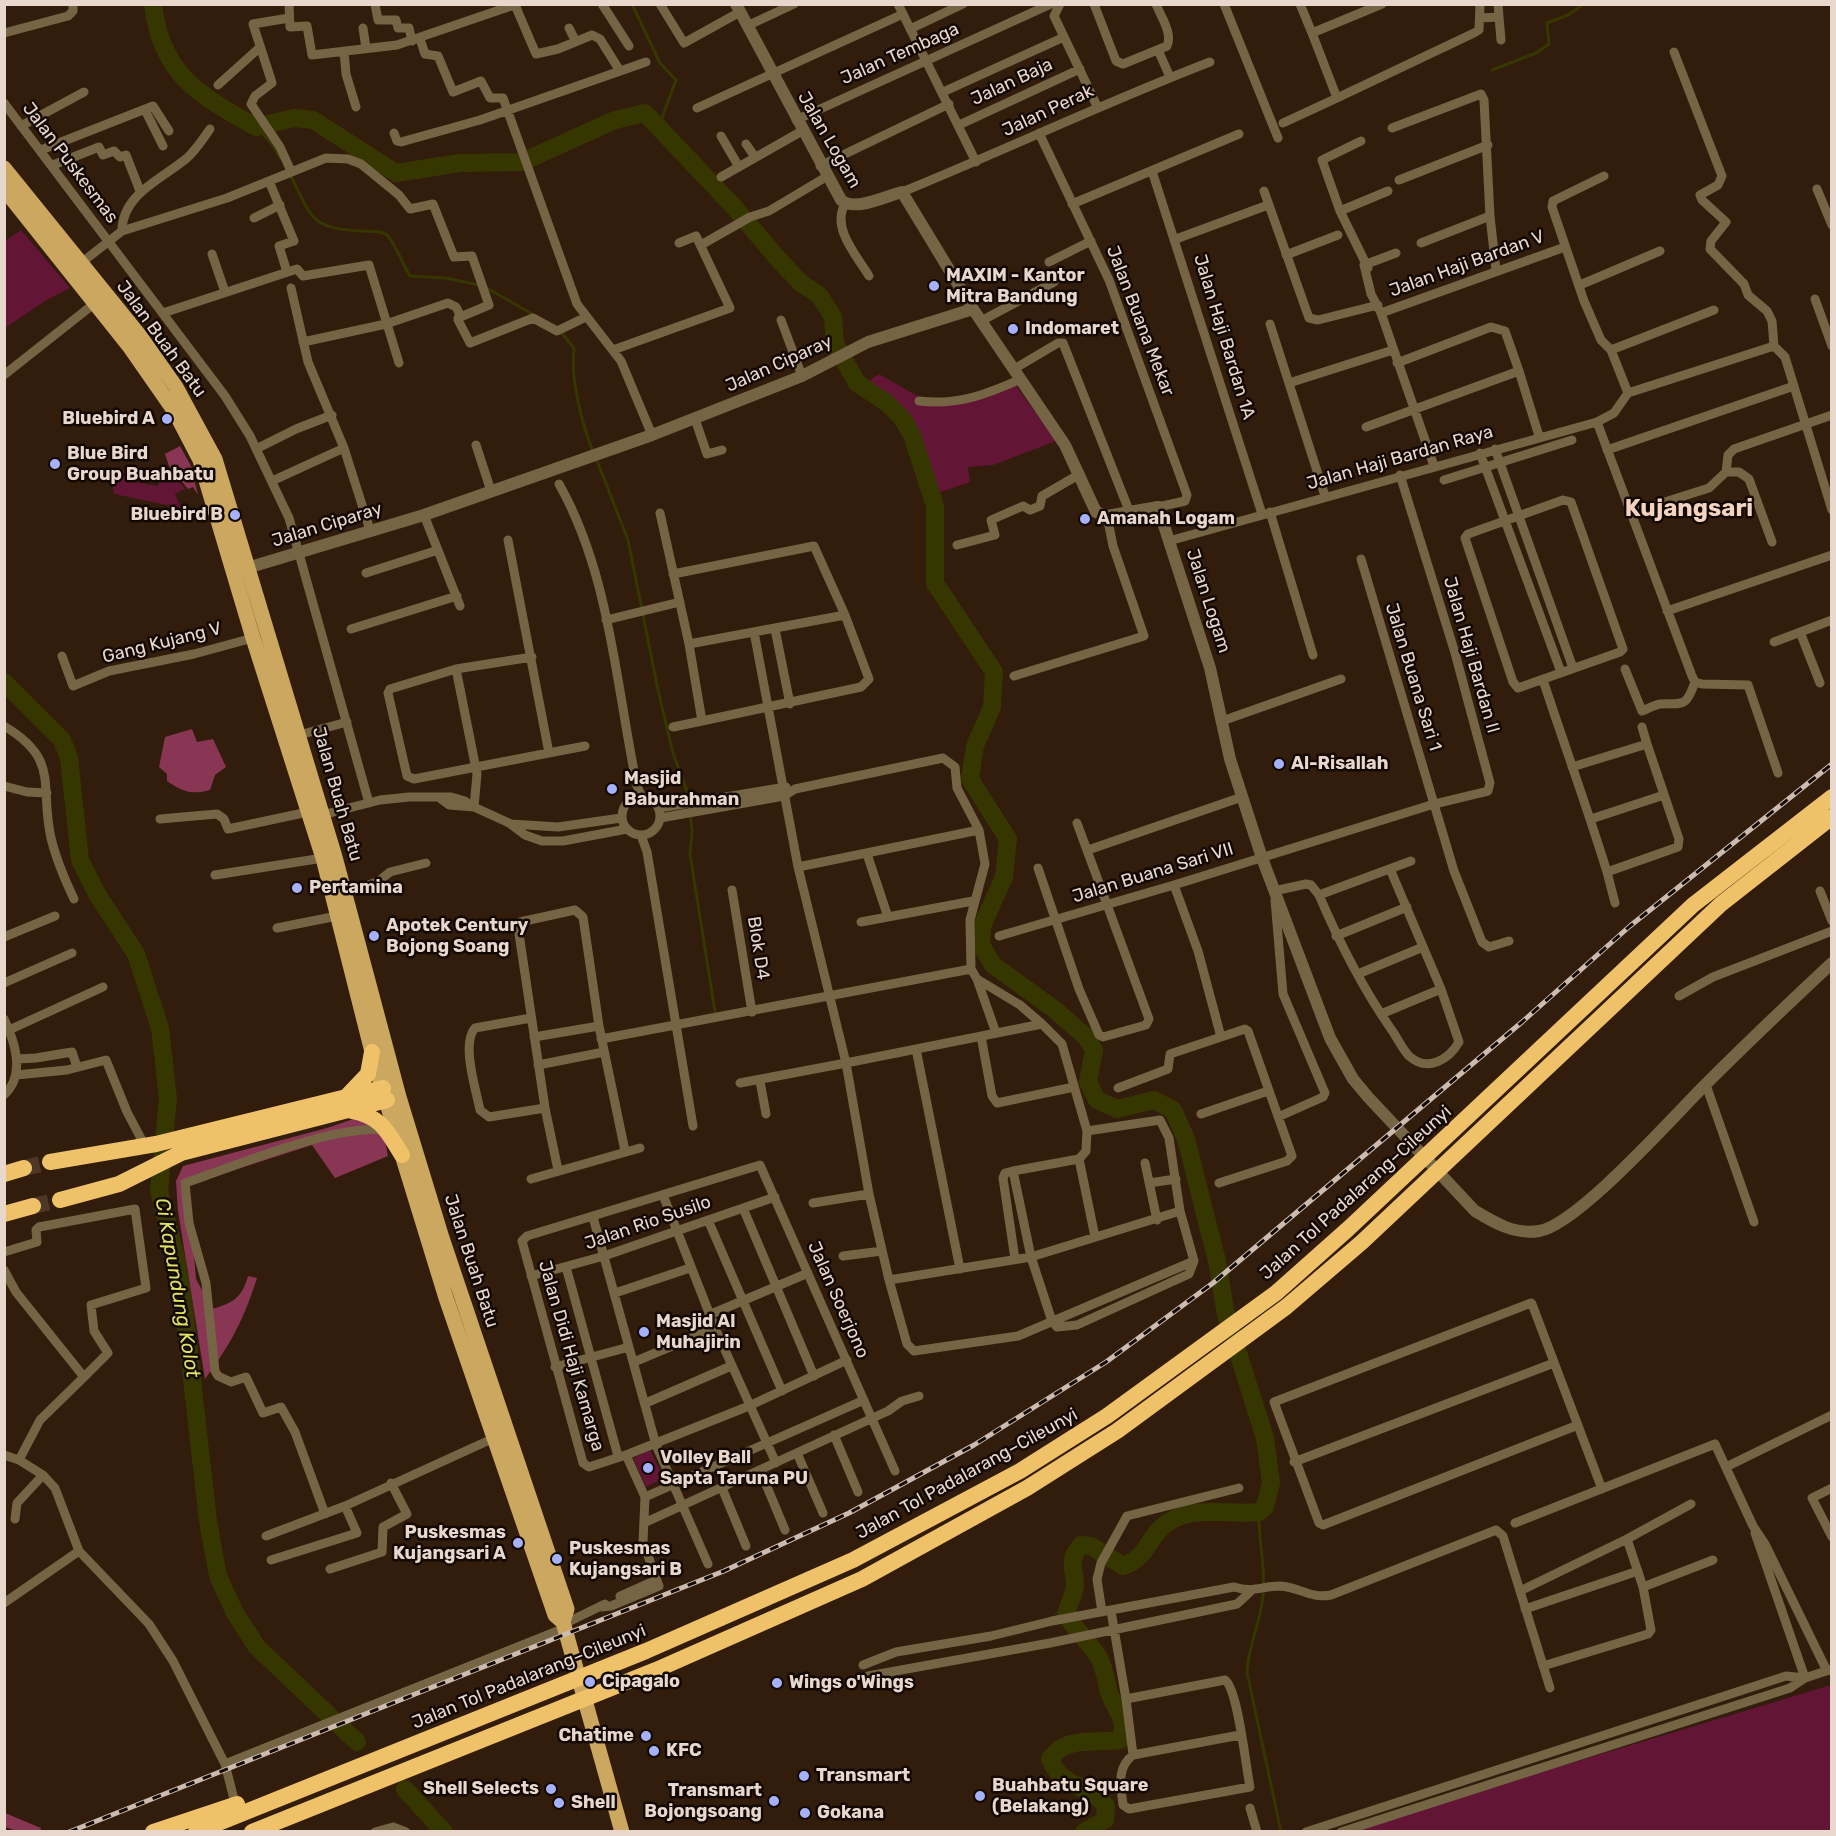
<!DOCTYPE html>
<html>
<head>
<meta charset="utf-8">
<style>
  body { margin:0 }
  #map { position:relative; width:1836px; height:1836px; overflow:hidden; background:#321c0b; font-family:Rubik,sans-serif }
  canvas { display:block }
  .frame { position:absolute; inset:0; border:6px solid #e7d7cd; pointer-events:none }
</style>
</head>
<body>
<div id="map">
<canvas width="1836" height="1836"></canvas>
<div class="frame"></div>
</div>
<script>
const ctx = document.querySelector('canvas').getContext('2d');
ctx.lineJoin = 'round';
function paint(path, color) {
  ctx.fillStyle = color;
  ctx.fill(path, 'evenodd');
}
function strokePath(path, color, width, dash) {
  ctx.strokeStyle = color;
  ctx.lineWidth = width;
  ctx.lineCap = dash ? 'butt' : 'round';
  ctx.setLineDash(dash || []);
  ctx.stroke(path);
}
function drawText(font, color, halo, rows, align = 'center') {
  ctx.font = font + ' Rubik,sans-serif';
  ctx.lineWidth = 5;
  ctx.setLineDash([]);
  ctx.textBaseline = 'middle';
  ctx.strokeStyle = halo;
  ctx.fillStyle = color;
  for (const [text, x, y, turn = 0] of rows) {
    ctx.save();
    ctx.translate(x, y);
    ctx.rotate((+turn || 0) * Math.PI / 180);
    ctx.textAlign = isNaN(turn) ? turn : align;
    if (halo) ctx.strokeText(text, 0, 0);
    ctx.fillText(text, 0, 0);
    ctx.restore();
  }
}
paint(new Path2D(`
  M21,230L70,288L45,301L5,328V241Z
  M879,374L919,397L951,402L1014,383L1056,441L993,465L968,467L970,482L938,493L908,417L865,383Z
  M127,469L128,481L159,486L157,474L169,470L185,489L175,494L181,508L114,494L110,476Z
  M650,1450L664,1478L646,1487L633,1458Z
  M1831,1685V1831H1345Z`), '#621535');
paint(new Path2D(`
  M180,446L191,466L198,495L193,487L188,489L169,466L165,454Z
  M192,729L197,742L213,739L226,767L215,775L210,790C192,795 183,792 167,781V774L159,767L165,737Z
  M359,1117L382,1126L388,1156L335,1178L312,1145L188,1185L196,1279L212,1309C233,1303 242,1298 248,1276L257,1278C244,1319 231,1344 205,1379L178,1211L176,1181L183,1166L327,1128Z
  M5,1813L41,1828L40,1831H17L5,1827Z`), '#893654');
strokePath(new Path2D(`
  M632,4L660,63L676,80L659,126
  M1492,70L1536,53L1549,44L1547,23L1568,15L1584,4
  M256,127L272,144L280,158
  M290,174C312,219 311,229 364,231C372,232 381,230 387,235C394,241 404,267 410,276L446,278L479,285
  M485,287L534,315
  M560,331L574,348C570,379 582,423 593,452
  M596,458L628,540L658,690L673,753L688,794L692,831L690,854L715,1012
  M1259,1512C1258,1540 1266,1568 1263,1595C1261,1622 1248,1646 1247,1672L1281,1832`), '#363700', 3);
strokePath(new Path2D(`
  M153,4C161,75 199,95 256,127L294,118L313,120L396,173L460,163L522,162L615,120L645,113L734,207L779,260L802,284L819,295L833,317L835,344L857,383L887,403L902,418L912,435L935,506V583L994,672L992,707L975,746L970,779L1008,839L1004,877L982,926L981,945L993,965L1054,1009L1085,1036L1094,1050L1088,1082L1097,1100L1117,1109L1154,1100L1173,1110L1186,1139L1217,1261L1226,1315L1265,1438L1271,1483L1265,1507L1259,1512C1225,1516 1186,1502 1159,1530C1145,1546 1145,1558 1123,1566L1091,1546L1081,1545C1064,1565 1079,1575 1074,1591C1072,1599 1068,1606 1066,1614C1075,1631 1093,1645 1100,1660C1105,1669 1106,1682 1109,1692C1114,1709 1129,1719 1120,1740C1096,1744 1066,1735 1050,1759C1062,1789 1088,1783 1106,1806L1105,1820L1084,1832
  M4,682L62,740L69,758L80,860L97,894L136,954L160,1028L168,1099L159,1191L178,1266L183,1299L208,1521L218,1576L235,1613L257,1647L357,1742
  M405,1789L444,1832`), '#363700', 18);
strokePath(new Path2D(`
  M24,1168L50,1162
  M33,1206L60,1200`), '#4d3828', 16, [16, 8]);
strokePath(new Path2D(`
  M289,4L290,27L307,26L312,55L397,45L517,4
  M375,4L378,20H396L398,28H409L412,41
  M602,4L629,46
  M660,4L684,43L740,12
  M898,4L976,162
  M1060,4L1054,16L1097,106
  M1094,4L1116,61L1123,64L1167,46C1173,34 1161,17 1156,4
  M1224,4L1278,138
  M1300,4L1312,33
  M1382,4L1312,33L1337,98L1474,33L1479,30L1480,4
  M515,5L536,54L558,49L592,35L600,39L620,71
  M1499,17L1501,40
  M289,18L253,24L272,83L255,96L251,104L280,147L291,171
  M1480,18L1499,17L1498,4
  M747,26L794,4
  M363,28L366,48
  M569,28L575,40
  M910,29L963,4
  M4,33L68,16L73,11V4
  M420,39L425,54L438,56L453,92L481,81L490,98H503L577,304L621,361L652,435
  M1158,50L1170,77
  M344,51L346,74L356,107
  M1674,52L1722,176L1718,185L1700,195L1702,200L1726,222L1711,241L1710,249L1744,284L1748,295L1767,311L1772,321L1774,346
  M218,85L258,49
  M943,92L1064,37
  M4,103L225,396L250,436L289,518L369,803
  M697,108L903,14
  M145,110L163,146
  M796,120L1051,4
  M1283,123L1337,98
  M959,125L1080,69
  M21,126L84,92
  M1392,128L1481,94L1484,100L1490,216L1496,270
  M394,133L397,141L401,142L480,120L646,62
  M1039,133L1109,280L1187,495L1185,501L1158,507
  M721,136L739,167
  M1361,141L1322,160L1340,211L1368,268
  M746,144L755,157
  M41,150L153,106L169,131
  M53,165L99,147L103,155L114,151L120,157L126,155L140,191
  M820,166L949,104
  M1152,171L1262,514
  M1604,176L1553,201L1552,207L1584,301L1601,340L1611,350L1628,393
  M721,177L802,131
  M1399,180L1488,145
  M269,181L294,241L279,246L287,272
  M1817,189L1832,225
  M1264,191L1309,318L1318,320L1378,305
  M902,192C1005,150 1106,102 1210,62
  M845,204C831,228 857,256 869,276
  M1072,204L1239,134
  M1340,211L1388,191
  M254,218L280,205
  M122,231C122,194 162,179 187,158C196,150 203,139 210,129
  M1176,239L1268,205
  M1421,243L1490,216
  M701,245L750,217L769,211L826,177
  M212,254L225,292
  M1286,255L1338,235
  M1049,262L1091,241
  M81,263L122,231L227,198L326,158L348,159L361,164L399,195L410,209L433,204L454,257L472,256L489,305L458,318
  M1364,265L1371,294L1381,313L1434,466
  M1364,265L1396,253
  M1580,285L1660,251
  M291,288L308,362L344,448L370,530
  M1815,299L1832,346
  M163,313L297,269L303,276L369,265L399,363
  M1381,313L1565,247
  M781,320L802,376
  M981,321L1054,282
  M1270,324L1325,496
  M303,342L386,324L448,303L456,307L460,315L458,320L470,343L533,318L557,331L586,317
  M613,350L730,308L696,236L679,243
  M1611,350L1714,310
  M1014,369L1058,343H1063L1130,513
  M1519,371L1539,436
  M4,375L95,303
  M1289,383L1393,350
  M1628,393L1774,346L1785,357L1832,510
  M919,401C957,406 987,394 1021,379
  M695,419L707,454L722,450
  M1597,422L1692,676L1695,682L1702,684L1748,685L1778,773
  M1366,427L1519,371L1505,331L1491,327L1397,363
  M476,445L491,491
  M256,449L296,429L332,415
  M1495,449L1573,668
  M1607,450L1794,386
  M1480,453L1561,672
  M1726,472L1728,455L1734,449L1832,415
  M1726,472H1739L1749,479L1772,542
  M1444,480L1572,440
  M272,481L344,448
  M559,484C610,574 616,686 637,786L642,797
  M1563,500L1571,502L1623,649L1620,652L1518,688L1513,682L1465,538L1468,534Z
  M1270,512L1313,655
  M660,513L689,644L845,615
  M1630,513L1709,488L1726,472
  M424,515L460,606
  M508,540L549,753
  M1169,541L1597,422L1614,413L1628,393
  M957,545L995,535L991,520L1023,506L1030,510L1040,506L1042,496L1080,474
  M1361,559L1454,871L1482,942L1489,947L1509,941
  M366,573L438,550
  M673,574L814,546L845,615L869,679L861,687L702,721L689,644
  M1667,611L1832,555
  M606,620L680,602
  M351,629L457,596
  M775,629L790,704
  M754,632L798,867L846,1063L1042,1024
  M1800,632L1820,683
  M1774,642L1832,620
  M62,656L73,686L109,671L194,654L253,638
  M532,657L456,669L390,689L388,693L407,776L414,779L585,746
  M456,669L477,774L474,807
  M1625,669L1642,711C1647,709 1654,705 1660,704C1683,703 1686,708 1695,682
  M1014,676L1144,636L1113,546L1107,516
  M1543,680C1564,744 1587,807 1607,872L1678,847L1679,839L1647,744L1572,767
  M1222,721L1341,679
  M4,726C61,760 39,785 51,838C56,859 65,880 74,899
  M673,727L702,721
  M1642,727L1647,744
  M299,735L347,722
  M4,786L27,792L47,793
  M622 816a19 19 0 1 1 38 0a19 19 0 1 1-38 0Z
  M441,799L449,805L474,807L509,823L525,835L542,841H563L627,829
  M659,808L786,787
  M322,815L380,800L409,797H451L465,801L470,806
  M660,818L784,796L795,789L943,758L955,767L957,788L979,830
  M160,819L217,814L224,819L228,829L308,812
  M1591,819L1664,795
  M511,824L558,827L621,818
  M641,835L647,852L693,1126
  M1088,850L1242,797
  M867,854L888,917
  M798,867L979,830L985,864L970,920L971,969L977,979L1020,1005L1042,1024L1062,1044L1087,1131L1086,1151L1079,1159L1013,1171L1031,1257L1052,1321L1057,1327L1077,1325L1189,1274L1194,1261L1180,1211L1169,1138L1160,1120L1087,1131
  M1038,868L1079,989L1099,1035L1103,1037L1146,1025L1149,1019L1077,823
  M1607,872L1615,903
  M215,875L323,858
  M1174,885L1198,951L1221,1037
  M732,890L752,1012
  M1274,891L1306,884L1311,885L1319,895L1411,861
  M1820,891L1832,921
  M345,894L379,881L390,872L426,863
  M1319,895C1339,942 1362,987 1391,1029C1397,1037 1402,1049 1409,1056C1428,1073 1449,1059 1459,1042L1441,989L1390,869
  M1275,900L1283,994L1325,1093L1323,1097L1278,1117
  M861,922L973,901
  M277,928L337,916
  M999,936L1174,885L1434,804L1488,791L1490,783L1455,653L1400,475
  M1336,936L1407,907
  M4,937L55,916
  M1358,974L1423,947
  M977,979L996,1033
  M4,983L72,953
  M1679,996L1713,977L1832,931
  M1381,1014L1441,989
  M531,1018L475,1028C461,1043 476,1090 480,1110L489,1117L545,1108
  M4,1019C15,1042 26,1075 4,1095
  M9,1030L103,987
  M981,1036L992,1096L997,1103L1074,1087
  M534,1037L599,1026
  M601,1039L971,969
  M916,1049L960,1269
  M17,1059L36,1058L72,1052L77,1067
  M538,1065L604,1052
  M16,1075L67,1070L106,1060L127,1112L145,1146
  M760,1081L766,1114
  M740,1083L846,1063L869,1194L889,1280L1031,1257L1180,1211
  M1706,1085L1754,1222
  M1118,1088L1168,1069L1170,1054L1245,1029L1248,1031L1292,1156L1287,1161L1219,1183
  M1201,1114L1268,1091
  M1079,1159L1095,1237
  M1145,1163L1157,1220
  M558,1170L545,1108L518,927L520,922L575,910L583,917L599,1026L625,1151
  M1013,1171L1005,1173L1003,1178L1015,1259
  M531,1179L640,1148
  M1149,1183L1176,1179
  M663,1195L715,1328L776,1463
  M813,1203L869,1194
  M743,1208L814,1376
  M593,1217L656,1445L708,1564
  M708,1220L782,1391
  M4,1252L37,1242L36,1230L39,1227L135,1209L146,1288L91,1305L94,1331L108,1353L84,1377
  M843,1256L882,1251
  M566,1267L618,1456
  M4,1270L16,1292L84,1377L40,1420L19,1460L43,1475L55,1488L79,1551L149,1624L173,1661L225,1764L234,1799
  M531,1276L604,1256L775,1197
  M889,1280L907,1344L914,1351L1018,1336L1194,1261
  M615,1293L690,1268
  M709,1315L808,1273
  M634,1362L715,1328
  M555,1367L629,1347
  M646,1403L731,1366
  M1578,1425L1323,1525L1319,1523L1274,1402L1531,1303L1532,1304L1602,1489
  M834,1435L858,1492
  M797,1453L823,1513
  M4,1455L19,1460
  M626,1455L749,1406L847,1360
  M1294,1462L1554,1363
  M1726,1467L1832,1415
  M760,1470L785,1530
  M722,1488L746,1546
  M1832,1488L1812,1498L1832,1537
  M645,1497L864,1400
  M325,1514L295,1432L281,1407L263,1413L246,1377L231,1382L218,1376L215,1371L206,1283L189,1223L185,1183C238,1165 332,1125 384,1130
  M15,1519L17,1503L43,1475
  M644,1523L888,1411L902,1401L919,1396
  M1515,1523L1715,1444L1753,1526L1765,1544L1827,1671
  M1755,1533L1805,1678
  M266,1536L345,1506L494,1438
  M271,1560L357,1533L345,1506
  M330,1569L382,1552L383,1527L407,1514L391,1483
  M1643,1587L1713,1560
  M1520,1591L1627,1539L1691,1504
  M620,1596L656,1580
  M4,1603L79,1551
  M602,1607L611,1606L659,1586L643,1542L645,1497L626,1455L589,1467L583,1463L522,1241L527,1236L760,1165L895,1471
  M1525,1609L1638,1571
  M1111,1611L1126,1699
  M1102,1612L1097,1579L1101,1563L1127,1516L1239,1488
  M564,1624L605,1604
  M863,1665L896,1652L991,1636L1052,1621L1234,1587C1253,1593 1262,1586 1280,1586C1300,1587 1310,1599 1331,1595L1496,1530L1503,1536L1550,1688
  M1543,1666L1648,1634L1651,1630L1643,1587L1627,1539
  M868,1676L1050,1643L1237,1604L1250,1592
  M1133,1755L1126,1699L1225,1680C1238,1689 1246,1768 1250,1787L1129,1809L1123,1805C1121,1786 1116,1768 1133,1755L1240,1735
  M225,1764L565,1628
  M1250,1808L1257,1832
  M375,1832L393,1827L406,1832
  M1306,1832L1786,1676L1805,1678
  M1341,1832L1790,1688L1805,1678L1832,1669`), '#766544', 9);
strokePath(new Path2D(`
  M736,4L841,200C855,212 886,196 902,192L973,309L1065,445L1096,512L1107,516L1158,507L1210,668L1230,759L1262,858L1330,1038L1353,1079L1368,1097L1475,1211C1495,1223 1515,1235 1539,1231C1577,1225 1672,1118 1703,1087C1745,1045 1788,1004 1832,963
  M247,568L424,515L652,435L802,376L868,342L973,309`), '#766544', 12);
strokePath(new Path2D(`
  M4,168L140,336L176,387L215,459L335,857L399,1097L442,1238L567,1609L563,1622
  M4,189L129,346L175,412L200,460L253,638L323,858L372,1052L402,1155L446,1298L555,1615L563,1622L622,1832`), '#cca760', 15);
strokePath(new Path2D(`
  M347,1096L368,1074L372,1052
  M352,1111C382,1117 387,1131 402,1155
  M50,1162L156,1144L383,1088
  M4,1174L24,1168
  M60,1200L119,1184L181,1153L387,1100
  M4,1214L33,1206
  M153,1832L237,1804
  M196,1832L646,1651L853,1560L1020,1471L1107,1416L1276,1293L1348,1229L1693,905L1832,797
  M252,1832L656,1670L862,1579L1027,1488L1117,1431L1286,1307L1362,1242L1721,904L1832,817`), '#efc26a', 16);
const rail = new Path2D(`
  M69,1832L724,1571L849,1513L974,1445L1106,1362L1213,1283L1522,1022L1630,926L1832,764`);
strokePath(rail, '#ccbbb0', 5);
strokePath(rail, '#130904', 3, [9]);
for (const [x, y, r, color] of [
  [934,286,6,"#a6b1fc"],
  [1013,329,6,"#a6b1fc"],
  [167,419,6,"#a6b1fc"],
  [55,464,6,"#a6b1fc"],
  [235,515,6,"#a6b1fc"],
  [1085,519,6,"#a6b1fc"],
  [1279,764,6,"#a6b1fc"],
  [612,789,6,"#a6b1fc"],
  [297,888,6,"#a6b1fc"],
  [374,936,6,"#a6b1fc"],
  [644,1332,6,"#a6b1fc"],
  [648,1468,6,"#a6b1fc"],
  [518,1543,6,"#a6b1fc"],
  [557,1559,6,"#a6b1fc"],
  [590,1682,6,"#a6b1fc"],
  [777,1683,6,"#a6b1fc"],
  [646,1736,6,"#a6b1fc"],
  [654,1751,6,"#a6b1fc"],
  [804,1776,6,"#a6b1fc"],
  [551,1789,6,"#a6b1fc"],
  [980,1796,6,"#a6b1fc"],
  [774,1801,6,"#a6b1fc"],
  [559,1803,6,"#a6b1fc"],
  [805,1813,6,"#a6b1fc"]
]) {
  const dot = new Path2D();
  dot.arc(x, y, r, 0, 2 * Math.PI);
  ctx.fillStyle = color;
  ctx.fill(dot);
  strokePath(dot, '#130904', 2);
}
drawText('18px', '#e7d7cd', '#130904', [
  ["Jalan Tembaga",900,54,-24],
  ["Jalan Baja",1012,82,-25],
  ["Jalan Perak",1048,111,-25],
  ["Jalan Logam",829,140,60],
  ["Jalan Puskesmas",70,163,53],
  ["Jalan Haji Bardan V",1467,264,-20],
  ["Jalan Buana Mekar",1140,321,69],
  ["Jalan Haji Bardan 1A",1224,337,73],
  ["Jalan Buah Batu",161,339,54],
  ["Jalan Ciparay",779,364,-24],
  ["Jalan Haji Bardan Raya",1400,458,-16],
  ["Jalan Ciparay",327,525,-17],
  ["Jalan Logam",1208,601,72],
  ["Gang Kujang V",162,643,-14],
  ["Jalan Haji Bardan II",1471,655,74],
  ["Jalan Buana Sari 1",1413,677,73],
  ["Jalan Buah Batu",337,794,74],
  ["Jalan Buana Sari VII",1153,873,-17],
  ["Blok D4",758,948,81],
  ["Jalan Tol Padalarang–Cileunyi",1356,1193,-42],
  ["Jalan Rio Susilo",648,1223,-19],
  ["Jalan Buah Batu",471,1261,72],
  ["Jalan Soerjono",838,1300,66],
  ["Jalan Didi Haji Kamarga",571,1356,74],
  ["Jalan Tol Padalarang–Cileunyi",967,1474,-29],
  ["Jalan Tol Padalarang–Cileunyi",529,1677,-22]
]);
drawText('bold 18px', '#e7d7cd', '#130904', [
  ["MAXIM - Kantor",946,276],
  ["Mitra Bandung",946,297],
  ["Indomaret",1025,329],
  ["Bluebird A",155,419,"right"],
  ["Blue Bird",67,454],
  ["Group Buahbatu",67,475],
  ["Bluebird B",223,515,"right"],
  ["Amanah Logam",1097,519],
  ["Al-Risallah",1291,764],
  ["Masjid",624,779],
  ["Baburahman",624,800],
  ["Pertamina",309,888],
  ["Apotek Century",386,926],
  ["Bojong Soang",386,947],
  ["Masjid Al",656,1322],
  ["Muhajirin",656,1343],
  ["Volley Ball",660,1458],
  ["Sapta Taruna PU",660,1479],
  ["Puskesmas",506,1533,"right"],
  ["Kujangsari A",506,1554,"right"],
  ["Puskesmas",569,1549],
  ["Kujangsari B",569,1570],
  ["Cipagalo",602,1682],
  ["Wings o'Wings",789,1683],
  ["Chatime",634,1736,"right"],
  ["KFC",666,1751],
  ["Transmart",816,1776],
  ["Buahbatu Square",992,1786],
  ["(Belakang)",992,1807],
  ["Shell Selects",539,1789,"right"],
  ["Transmart",762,1791,"right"],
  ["Bojongsoang",762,1812,"right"],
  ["Shell",571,1803],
  ["Gokana",817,1813]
], 'left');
drawText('italic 20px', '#dfe164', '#130904', [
  ["Ci Kapundung Kolot",177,1288,80]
]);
drawText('bold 24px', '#f4d4c0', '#130904', [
  ["Kujangsari",1689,509]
]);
</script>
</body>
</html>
